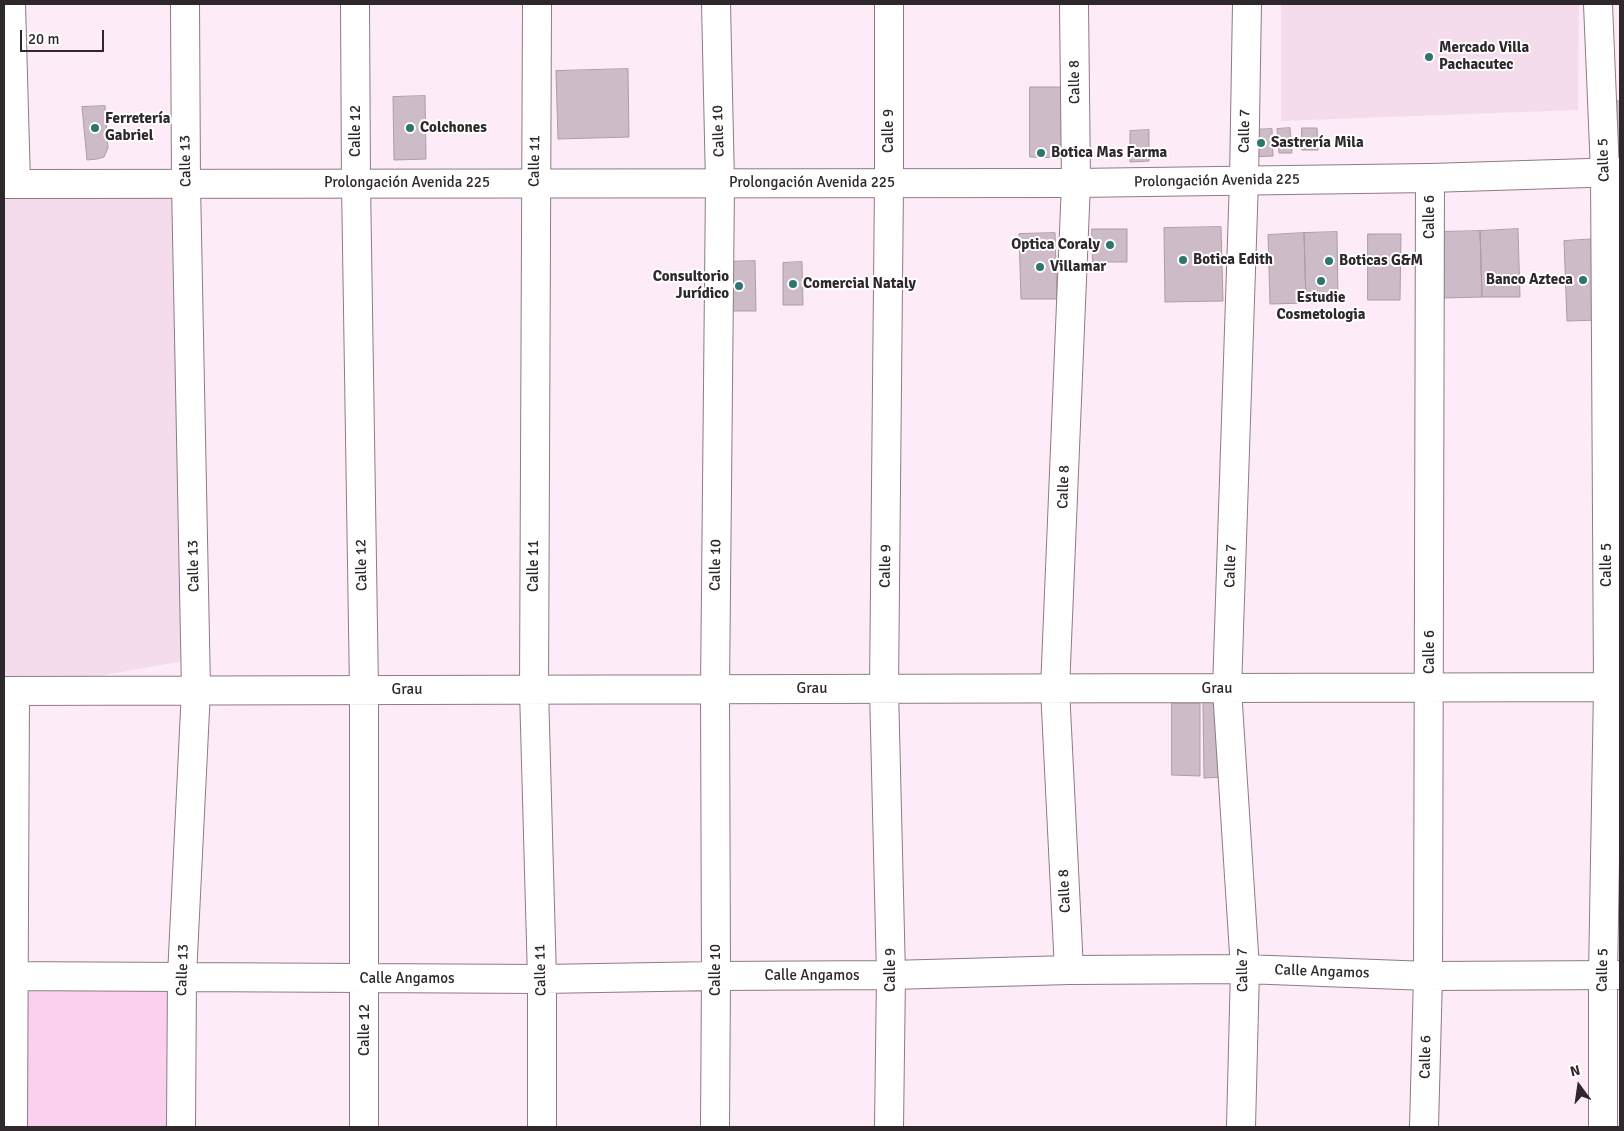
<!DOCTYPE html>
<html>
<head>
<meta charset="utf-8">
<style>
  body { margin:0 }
  #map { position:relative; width:1624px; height:1131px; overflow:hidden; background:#feebf8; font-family:Signika,sans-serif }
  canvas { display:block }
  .frame { position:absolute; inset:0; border:5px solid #2e272b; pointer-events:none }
  .north { position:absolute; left:1554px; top:1061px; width:50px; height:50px; -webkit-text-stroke:4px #fff; paint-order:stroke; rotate:346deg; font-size:14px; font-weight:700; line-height:20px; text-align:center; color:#2e272b }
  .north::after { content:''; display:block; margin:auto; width:18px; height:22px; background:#2e272b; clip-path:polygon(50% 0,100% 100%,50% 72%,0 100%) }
  .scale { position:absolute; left:20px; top:30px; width:84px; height:22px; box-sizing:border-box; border:2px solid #2e272b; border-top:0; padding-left:6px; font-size:15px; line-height:18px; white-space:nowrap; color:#2e272b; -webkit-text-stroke:4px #fff; paint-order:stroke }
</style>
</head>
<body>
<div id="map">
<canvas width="1624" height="1131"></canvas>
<div class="frame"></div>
<div class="north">N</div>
<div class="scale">20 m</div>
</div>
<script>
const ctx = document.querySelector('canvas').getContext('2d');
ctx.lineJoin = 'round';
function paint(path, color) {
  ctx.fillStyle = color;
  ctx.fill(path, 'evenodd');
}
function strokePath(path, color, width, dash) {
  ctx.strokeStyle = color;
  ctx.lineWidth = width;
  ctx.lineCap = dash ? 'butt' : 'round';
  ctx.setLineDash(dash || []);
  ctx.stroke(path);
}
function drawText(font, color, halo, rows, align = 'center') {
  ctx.font = font + ' Signika,sans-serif';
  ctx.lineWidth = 4;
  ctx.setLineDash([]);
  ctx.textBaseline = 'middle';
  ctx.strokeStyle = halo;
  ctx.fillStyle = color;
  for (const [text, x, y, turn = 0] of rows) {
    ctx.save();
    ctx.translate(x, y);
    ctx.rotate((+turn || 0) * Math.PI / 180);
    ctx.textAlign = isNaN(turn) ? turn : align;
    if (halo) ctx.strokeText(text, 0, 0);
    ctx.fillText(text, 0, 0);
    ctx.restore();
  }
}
paint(new Path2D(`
  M1281,4H1579L1578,110L1281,121Z
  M174,192L184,661L15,691L4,689V194Z`), '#f5dced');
paint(new Path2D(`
  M19,986H170L172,1127H20Z`), '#fbd0ee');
const building = new Path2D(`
  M628,69L629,137L558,139L556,71Z
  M1030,87H1065V158L1030,157Z
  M425,96L426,159L394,160L393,97Z
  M1611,101H1620V158H1613Z
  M105,106L108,148L104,157L97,159L87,160L82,107Z
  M1290,128L1292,153H1279L1277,129Z
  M1302,128H1317L1318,150H1302Z
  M1272,129L1273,156L1251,157L1250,130Z
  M1149,130V161L1130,162V131Z
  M1221,227L1223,301L1165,302L1164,228Z
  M1092,229H1127V262H1093Z
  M1518,229L1520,297H1482L1480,231Z
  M1480,231L1482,297L1443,298L1441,232Z
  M1337,232L1338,301L1306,303L1304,233Z
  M1055,233L1057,299H1021L1019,234Z
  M1304,233L1306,303L1270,304L1268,235Z
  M1368,234H1401L1400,300H1368Z
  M1598,239L1601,320L1567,321L1564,241Z
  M755,261L756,311H724L723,262Z
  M802,262L803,305H783V263Z
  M1226,702L1228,777L1204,778L1203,703Z
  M1172,703H1200V776L1172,775Z`);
paint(building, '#cdbbc7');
strokePath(building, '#ad9ca8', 1);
const minor = new Path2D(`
  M11,4L16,184
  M355,4L356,183L364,690V1127
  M537,4L534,690L542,979V1127
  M889,4V183L884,689L891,975L889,1127
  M1598,4L1605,172L1608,688L1603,976V1127
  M4,691L1620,687
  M1069,970L1055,689L1076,183L1074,4
  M4,976L542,979L716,976L891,975L1069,970L1245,969L1428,976L1620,975
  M13,1127L15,691
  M181,1127L182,976L196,690L186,184L185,4
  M715,1127L716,976L715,689L720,183L716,4
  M1241,1127L1245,969L1227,689L1244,180L1247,4
  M1424,1127L1428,976L1430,178`);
const major = new Path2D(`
  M4,184L1076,183L1430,178L1620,172`);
strokePath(minor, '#8c7b87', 30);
strokePath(major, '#8c7b87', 30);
strokePath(minor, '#fff', 28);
strokePath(major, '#fff', 28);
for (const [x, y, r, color] of [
  [1429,57,5,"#2d756e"],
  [95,128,5,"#2d756e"],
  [410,128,5,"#2d756e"],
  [1261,143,5,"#2d756e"],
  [1041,153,5,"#2d756e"],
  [1110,245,5,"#2d756e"],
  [1183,260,5,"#2d756e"],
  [1329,261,5,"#2d756e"],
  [1040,267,5,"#2d756e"],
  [1583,280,5,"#2d756e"],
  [1321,281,5,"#2d756e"],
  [793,284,5,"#2d756e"],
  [739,286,5,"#2d756e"]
]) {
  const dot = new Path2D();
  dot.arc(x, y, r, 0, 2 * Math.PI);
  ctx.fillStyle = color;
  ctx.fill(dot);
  strokePath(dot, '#fff', 2);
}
drawText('bold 15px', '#2e272b', '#fff', [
  ["Mercado Villa",1439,48],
  ["Pachacutec",1439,65],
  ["Ferretería",105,119],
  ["Gabriel",105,136],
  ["Colchones",420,128],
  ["Sastrería Mila",1271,143],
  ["Botica Mas Farma",1051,153],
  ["Optica Coraly",1100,245,"right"],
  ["Botica Edith",1193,260],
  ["Boticas G&M",1339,261],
  ["Villamar",1050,267],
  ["Consultorio",729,277,"right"],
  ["Jurídico",729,294,"right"],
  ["Banco Azteca",1573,280,"right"],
  ["Comercial Nataly",803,284],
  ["Estudie",1321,298,"center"],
  ["Cosmetologia",1321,315,"center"]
], 'left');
drawText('15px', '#2e272b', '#fff', [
  ["Calle 8",1075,82,-91],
  ["Calle 12",356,131,-90],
  ["Calle 10",719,131,-92],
  ["Calle 9",889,131,-90],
  ["Calle 7",1245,131,-89],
  ["Calle 5",1604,160,-92],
  ["Calle 13",186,161,-91],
  ["Calle 11",535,161,-89],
  ["Prolongación Avenida 225",1217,181,-1],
  ["Prolongación Avenida 225",407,183],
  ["Prolongación Avenida 225",812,183],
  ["Calle 6",1430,217,-90],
  ["Calle 8",1064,487,-88],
  ["Calle 12",362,565,-91],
  ["Calle 10",716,565,-89],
  ["Calle 5",1607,565,-90],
  ["Calle 13",194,566,-91],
  ["Calle 11",534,566,-90],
  ["Calle 9",886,566,-89],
  ["Calle 7",1231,566,-88],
  ["Calle 6",1430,652,-90],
  ["Grau",812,689],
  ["Grau",1217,689],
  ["Grau",407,690],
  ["Calle 8",1065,891,-93],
  ["Calle 13",183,970,-88],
  ["Calle 11",541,970,-91],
  ["Calle 10",716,970,-90],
  ["Calle 9",891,970,-90],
  ["Calle 7",1243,970,-91],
  ["Calle 5",1603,970,-89],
  ["Calle Angamos",1322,972,2],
  ["Calle Angamos",812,976],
  ["Calle Angamos",407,979],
  ["Calle 12",365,1030,-90],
  ["Calle 6",1426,1057,-89]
]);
</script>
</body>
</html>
